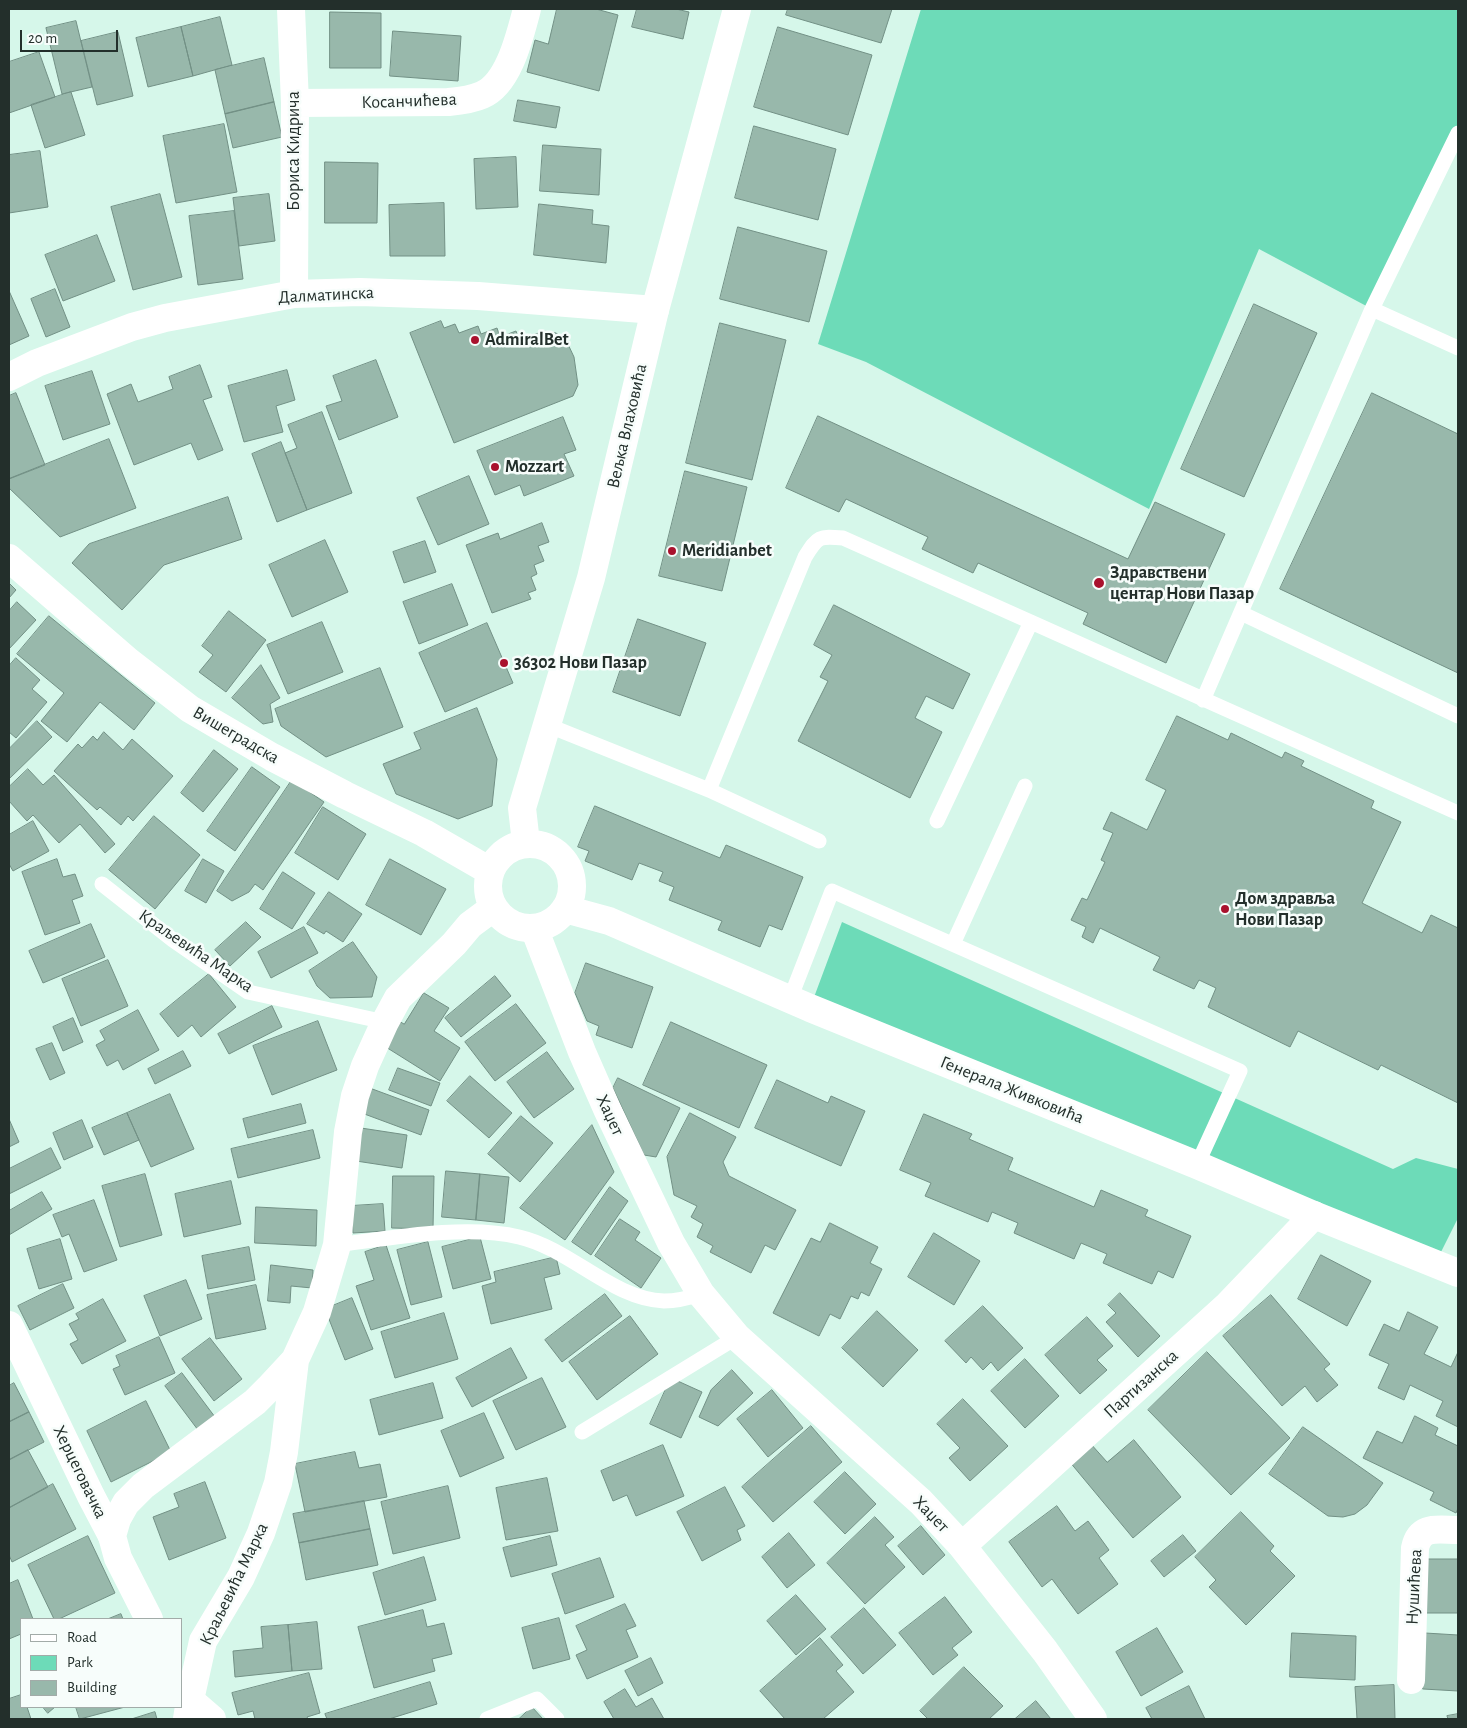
<!DOCTYPE html>
<html>
<head>
<meta charset="utf-8">
<style>
  body { margin:0 }
  #map { position:relative; width:1467px; height:1728px; overflow:hidden; background:#d6f7ea; font-family:"Alegreya Sans",sans-serif }
  canvas { display:block }
  .frame { position:absolute; inset:0; border:10px solid #232f2b; pointer-events:none }
  .legend { position:absolute; left:20px; top:1618px; width:162px; height:90px; box-sizing:border-box; background:#f7fdfb; border:1px solid #a2aba8; margin:0; padding:6px 9px; list-style:none; font-size:15px; color:#232f2b }
  .legend li { display:flex; align-items:center; gap:10px; height:25px }
  .legend b { width:25px; border:1px solid #a2aba8 }
  .scale { position:absolute; left:20px; top:30px; width:98px; height:22px; box-sizing:border-box; border:2px solid #232f2b; border-top:0; padding-left:6px; font-size:15px; line-height:18px; white-space:nowrap; color:#232f2b; -webkit-text-stroke:4px #f7fdfb; paint-order:stroke }
</style>
</head>
<body>
<div id="map">
<canvas width="1467" height="1728"></canvas>
<div class="frame"></div>
<ul class="legend">
<li><b style="height:6px;background:#fff"></b>Road</li>
<li><b style="height:14px;background:#6ddbb8"></b>Park</li>
<li><b style="height:14px;background:#98b8ab"></b>Building</li>
</ul>
<div class="scale">20 m</div>
</div>
<script>
const ctx = document.querySelector('canvas').getContext('2d');
ctx.lineJoin = 'round';
function paint(path, color) {
  ctx.fillStyle = color;
  ctx.fill(path, 'evenodd');
}
function strokePath(path, color, width, dash) {
  ctx.strokeStyle = color;
  ctx.lineWidth = width;
  ctx.lineCap = dash ? 'butt' : 'round';
  ctx.setLineDash(dash || []);
  ctx.stroke(path);
}
function drawText(font, color, halo, rows, align = 'center') {
  ctx.font = font + ' "Alegreya Sans",sans-serif';
  ctx.lineWidth = 5;
  ctx.setLineDash([]);
  ctx.textBaseline = 'middle';
  ctx.strokeStyle = halo;
  ctx.fillStyle = color;
  for (const [text, x, y, turn = 0] of rows) {
    ctx.save();
    ctx.translate(x, y);
    ctx.rotate((+turn || 0) * Math.PI / 180);
    ctx.textAlign = isNaN(turn) ? turn : align;
    if (halo) ctx.strokeText(text, 0, 0);
    ctx.fillText(text, 0, 0);
    ctx.restore();
  }
}
paint(new Path2D(`
  M921,9H1458V133L1372,309L1259,249L1149,509L866,362L818,344Z
  M842,922L1393,1169L1416,1158L1458,1169V1218L1435,1264L810,1008Z`), '#6ddbb8');
const building = new Path2D(`
  M557,9H596L618,15L599,91L527,72L535,40L548,44Z
  M637,9H676L689,12L683,39L632,27Z
  M788,9H892L881,43L786,15Z
  M330,12L381,13V68H330Z
  M220,17L232,65L193,76L181,27Z
  M76,21L92,87L62,94L46,28Z
  M181,27L193,76L148,87L136,38Z
  M778,27L872,55L848,135L754,107Z
  M393,31L461,36L458,81L390,76Z
  M118,32L133,96L97,105L81,41Z
  M39,52L55,97L9,113V62Z
  M264,58L274,102L225,114L215,70Z
  M71,92L85,135L45,148L31,105Z
  M518,100L560,107L556,128L514,121Z
  M274,102L282,137L233,148L225,114Z
  M224,124L237,192L176,203L163,136Z
  M754,126L836,149L818,220L735,198Z
  M543,145L601,149L599,195L540,191Z
  M40,151L48,207L9,213V155Z
  M516,157L518,207L476,209L474,159Z
  M325,162L378,163L377,223H325Z
  M160,194L182,277L133,290L111,207Z
  M269,194L275,241L239,246L233,198Z
  M444,203L445,256H390L389,205Z
  M539,204L593,210L592,224L609,226L606,263L534,255Z
  M234,211L243,279L198,285L189,216Z
  M738,227L827,251L809,322L720,299Z
  M97,235L115,281L63,301L45,255Z
  M55,289L70,327L46,337L31,299Z
  M10,293L29,336L9,345V294Z
  M1254,304L1317,333L1244,497L1181,469Z
  M441,321L444,328L455,324L459,333L478,326L481,334L497,328L500,337L516,331L519,340L544,331L556,333L566,340L574,357L578,385L573,396L454,443L410,333Z
  M720,323L786,340L752,480L686,463Z
  M376,360L398,417L339,440L326,406L342,401L333,376Z
  M200,365L212,397L203,400L223,450L198,460L191,443L134,465L107,394L131,384L138,402L173,389L169,377Z
  M287,370L295,400L276,406L283,432L244,442L228,386Z
  M92,371L110,424L63,440L45,386Z
  M16,393L45,465L9,479V396Z
  M1372,393L1458,434V673L1280,589Z
  M322,412L352,493L307,510L285,453L297,448L288,425Z
  M818,416L1128,559L1155,502L1225,534L1166,663L1083,624L1088,613L978,563L973,573L922,549L928,537L846,499L839,512L786,488Z
  M563,417L576,450L564,454L574,476L524,496L520,485L495,495L477,451Z
  M109,439L136,508L60,537L9,488V479Z
  M281,442L307,510L277,522L252,454Z
  M685,471L747,487L722,591L659,576Z
  M469,476L489,524L438,545L417,498Z
  M228,497L242,539L164,565L122,610L72,563L89,544Z
  M542,523L549,542L538,546L544,561L534,565L537,574L531,577L536,590L528,593L531,599L492,613L466,545L498,533L500,539Z
  M325,540L348,592L292,617L269,565Z
  M425,541L436,572L404,583L393,552Z
  M9,583L16,590L9,598Z
  M452,584L468,625L419,644L403,602Z
  M17,602L36,620L9,649V611Z
  M834,605L970,674L953,709L926,696L915,718L942,732L910,798L798,741L828,681L820,677L832,655L814,645Z
  M229,611L266,640L226,692L199,672L213,655L202,646Z
  M49,616L155,703L134,730L100,702L67,742L41,721L64,693L17,654Z
  M638,619L706,643L680,716L613,692Z
  M322,622L343,672L288,694L267,645Z
  M487,623L513,683L445,712L419,653Z
  M16,658L40,680L32,689L47,702L16,738L9,732V666Z
  M261,665L280,698L270,704L273,722L263,724L232,698Z
  M380,668L403,727L326,757L281,726L275,709Z
  M477,708L497,759L492,806L458,819L396,794L383,764L421,749L414,733Z
  M1177,716L1228,740L1231,733L1282,758L1285,752L1304,761L1301,766L1374,801L1371,808L1401,822L1362,903L1422,933L1431,915L1458,928V1103L1381,1065L1378,1070L1298,1031L1290,1047L1208,1007L1216,988L1199,980L1194,989L1153,970L1160,957L1100,928L1093,943L1082,937L1086,927L1071,920L1082,898L1087,900L1105,862L1101,860L1113,833L1103,829L1111,812L1147,830L1166,790L1146,780Z
  M37,721L52,737L9,779V749Z
  M104,732L123,750L132,739L173,776L133,821L128,816L121,825L100,807L97,810L54,771L78,744L82,748L93,736L97,740Z
  M214,750L238,769L203,812L181,793Z
  M252,767L280,787L235,851L207,831Z
  M28,769L43,785L54,775L115,844L105,853L80,824L59,843L33,815L27,821L9,801V787Z
  M292,780L324,802L263,890L255,884L249,892L232,901L217,891Z
  M595,806L720,858L726,845L803,877L782,930L769,925L760,947L718,930L722,921L669,900L674,887L659,881L663,872L639,863L632,880L585,861L589,851L578,847Z
  M323,807L366,834L338,880L295,853Z
  M154,816L200,855L155,909L109,870Z
  M33,821L49,851L13,871L9,864V835Z
  M57,859L63,877L75,874L83,896L72,900L80,923L45,935L22,872Z
  M203,859L224,871L206,903L185,891Z
  M390,859L446,889L421,935L366,905Z
  M283,872L315,893L292,929L260,909Z
  M329,892L362,914L343,942L326,931L324,934L307,924Z
  M246,922L261,937L230,966L215,950Z
  M91,924L105,957L43,983L29,951Z
  M304,927L318,953L271,978L258,952Z
  M353,942L377,977L372,997L330,998L317,986L309,971Z
  M108,960L128,1006L81,1026L62,979Z
  M586,963L653,987L632,1048L596,1035L599,1026L587,1021L575,993Z
  M209,974L236,1007L201,1037L192,1025L178,1037L160,1014Z
  M495,976L511,996L461,1037L445,1018Z
  M424,993L449,1008L434,1031L460,1048L440,1081L381,1044L397,1020L404,1024Z
  M516,1004L546,1043L495,1081L465,1042Z
  M272,1006L282,1027L229,1054L218,1034Z
  M138,1010L159,1050L123,1070L118,1060L107,1066L96,1045L105,1040L100,1031Z
  M73,1018L83,1042L63,1051L53,1027Z
  M318,1021L337,1070L272,1095L253,1046Z
  M671,1022L767,1065L739,1128L643,1085Z
  M52,1043L65,1073L50,1080L36,1049Z
  M183,1051L191,1066L155,1084L148,1069Z
  M547,1052L574,1089L534,1118L507,1082Z
  M398,1068L440,1083L431,1106L389,1090Z
  M470,1076L512,1113L489,1138L447,1101Z
  M618,1078L680,1108L656,1157L644,1155L613,1088Z
  M777,1080L828,1103L831,1096L865,1111L841,1166L755,1128Z
  M367,1087L429,1110L421,1135L359,1112Z
  M170,1094L194,1149L151,1167L127,1113Z
  M301,1104L306,1123L248,1138L243,1119Z
  M127,1113L139,1140L104,1155L92,1128Z
  M690,1113L736,1137L723,1162L729,1176L796,1210L775,1250L765,1245L751,1273L710,1252L713,1246L697,1237L703,1224L691,1217L697,1206L674,1195L667,1157Z
  M924,1114L972,1134L969,1139L1013,1158L1008,1170L1094,1207L1101,1190L1148,1210L1145,1216L1191,1236L1173,1278L1158,1271L1152,1284L1103,1263L1107,1254L1081,1243L1074,1259L1014,1233L1018,1223L992,1212L988,1222L925,1196L931,1183L900,1170Z
  M521,1116L553,1143L520,1182L488,1154Z
  M9,1119L19,1142L9,1147Z
  M82,1120L93,1147L64,1160L53,1133Z
  M592,1125L614,1172L565,1240L520,1208Z
  M361,1128L407,1135L402,1168L356,1161Z
  M313,1130L320,1158L238,1178L231,1149Z
  M51,1148L61,1168L9,1194V1169Z
  M446,1171L480,1174L476,1220L442,1217Z
  M145,1174L162,1235L120,1247L102,1186Z
  M480,1174L509,1177L504,1223L476,1220Z
  M393,1176H434L433,1229L392,1228Z
  M231,1181L241,1224L184,1237L175,1194Z
  M610,1187L628,1201L591,1255L572,1242Z
  M42,1192L52,1209L9,1235V1211Z
  M94,1200L117,1260L84,1272L69,1234L62,1237L53,1215Z
  M383,1204L385,1231L353,1233L351,1206Z
  M256,1207L317,1210L316,1246L255,1243Z
  M620,1219L640,1232L635,1240L661,1258L641,1288L595,1256Z
  M830,1223L878,1247L870,1263L882,1269L869,1296L861,1292L858,1299L851,1296L840,1319L830,1314L819,1336L773,1313L811,1238L820,1242Z
  M934,1233L980,1261L954,1305L908,1277Z
  M480,1237L491,1279L453,1289L442,1247Z
  M60,1239L72,1279L39,1289L27,1249Z
  M428,1242L442,1297L411,1305L397,1250Z
  M386,1245L410,1318L371,1330L356,1286L374,1280L365,1252Z
  M249,1247L255,1280L208,1289L202,1256Z
  M1321,1255L1371,1281L1347,1326L1298,1299Z
  M556,1257L560,1274L544,1278L552,1309L491,1324L482,1286L496,1282L494,1272Z
  M271,1265L313,1270L312,1288L291,1286L290,1303L268,1301Z
  M186,1280L202,1319L160,1336L144,1296Z
  M63,1284L74,1308L30,1330L18,1306Z
  M256,1285L266,1329L216,1339L207,1295Z
  M1120,1293L1160,1336L1138,1357L1106,1322L1116,1313L1108,1305Z
  M605,1294L622,1316L562,1362L545,1340Z
  M1271,1295L1330,1364L1324,1369L1338,1385L1317,1402L1305,1386L1282,1406L1223,1336Z
  M352,1298L373,1349L345,1360L325,1309Z
  M103,1299L126,1341L82,1364L70,1344L78,1340L69,1324L79,1319L76,1314Z
  M983,1306L1023,1348L998,1371L991,1362L983,1370L971,1357L966,1363L945,1341Z
  M877,1311L918,1350L883,1387L842,1348Z
  M1408,1312L1438,1327L1424,1354L1451,1367L1458,1352V1427L1436,1416L1443,1401L1410,1385L1404,1400L1378,1388L1389,1364L1369,1355L1384,1324L1399,1331Z
  M444,1313L458,1359L395,1378L381,1332Z
  M630,1316L658,1354L597,1400L569,1362Z
  M1087,1317L1113,1346L1097,1360L1107,1370L1080,1394L1045,1355Z
  M159,1337L175,1373L125,1395L113,1369L120,1366L116,1356Z
  M210,1338L242,1379L214,1401L182,1359Z
  M511,1348L527,1378L472,1407L456,1378Z
  M1207,1352L1290,1438L1231,1495L1148,1410Z
  M1025,1359L1059,1396L1025,1428L991,1391Z
  M732,1370L753,1393L718,1426L699,1417L711,1390Z
  M182,1373L215,1417L198,1430L165,1386Z
  M542,1378L566,1427L516,1450L493,1401Z
  M671,1378L702,1392L681,1438L650,1424Z
  M14,1383L29,1412L9,1422V1386Z
  M433,1383L443,1418L379,1435L370,1400Z
  M772,1390L803,1428L768,1457L737,1419Z
  M963,1399L1008,1446L970,1481L949,1458L960,1448L937,1424Z
  M146,1401L171,1452L111,1482L87,1431Z
  M29,1412L44,1442L9,1460V1422Z
  M484,1413L504,1458L460,1477L441,1431Z
  M1415,1416L1438,1428L1435,1435L1458,1446V1508L1456,1513L1430,1500L1434,1492L1363,1458L1377,1431L1402,1443Z
  M811,1426L842,1462L773,1522L742,1487Z
  M1303,1427L1383,1483L1367,1505L1355,1514L1343,1517L1328,1516L1269,1474Z
  M1134,1440L1181,1497L1133,1538L1069,1461L1090,1443L1107,1462Z
  M663,1445L684,1496L636,1516L627,1495L613,1501L601,1471Z
  M28,1450L48,1487L9,1508V1460Z
  M355,1452L359,1468L380,1464L387,1497L305,1512L295,1464Z
  M845,1472L876,1504L845,1534L814,1502Z
  M547,1478L558,1531L506,1540L496,1488Z
  M205,1482L226,1538L169,1560L153,1517L179,1507L174,1494Z
  M53,1484L76,1529L12,1562L9,1555V1508Z
  M448,1486L460,1538L393,1554L381,1502Z
  M725,1487L745,1526L737,1530L741,1540L702,1561L677,1512Z
  M364,1501L370,1529L299,1543L293,1514Z
  M1057,1506L1075,1531L1088,1521L1109,1550L1099,1558L1118,1584L1078,1614L1052,1579L1042,1587L1009,1542Z
  M1241,1512L1274,1546L1270,1551L1295,1576L1246,1625L1209,1587L1216,1580L1195,1557Z
  M875,1517L894,1537L885,1545L905,1567L865,1604L827,1563Z
  M921,1526L945,1555L923,1575L898,1546Z
  M370,1529L378,1565L306,1580L299,1543Z
  M789,1533L815,1565L787,1588L762,1557Z
  M1183,1535L1196,1551L1164,1577L1151,1561Z
  M88,1536L115,1593L59,1619H54L28,1565Z
  M550,1536L557,1565L511,1577L503,1548Z
  M424,1557L436,1600L385,1615L373,1573Z
  M600,1558L614,1597L565,1614L552,1574Z
  M1426,1559H1458V1613H1425Z
  M18,1580L33,1619H21V1634L9,1639V1584Z
  M796,1595L826,1629L796,1655L767,1621Z
  M945,1597L972,1632L952,1648L958,1655L933,1675L899,1633Z
  M625,1604L636,1626L626,1630L638,1657L587,1679L576,1655L587,1650L576,1626Z
  M864,1608L896,1645L863,1674L831,1637Z
  M423,1610L427,1627L444,1623L452,1654L432,1659L435,1671L374,1688L358,1627Z
  M121,1614L123,1619H108Z
  M559,1618L570,1659L533,1669L522,1628Z
  M317,1622L322,1669L292,1671L288,1625Z
  M288,1625L292,1671L235,1677L233,1651L263,1648L261,1627Z
  M1157,1628L1183,1672L1141,1696L1116,1652Z
  M1292,1633L1356,1636L1355,1680L1290,1677Z
  M1425,1633L1458,1635V1691L1423,1689Z
  M820,1638L843,1665L836,1671L854,1692L823,1719H785L760,1691Z
  M651,1658L663,1683L638,1696L625,1671Z
  M964,1667L1003,1706L989,1719H928L920,1711Z
  M309,1673L320,1713L307,1717L308,1719H255L253,1711L238,1715L232,1693Z
  M430,1682L437,1704L389,1719H327L325,1714Z
  M1394,1685L1395,1719H1357L1355,1687Z
  M1189,1686L1205,1719H1152L1146,1708Z
  M625,1689L636,1707L652,1698L664,1719H614L604,1702Z
  M21,1695V1707H27L31,1719H9V1699Z
  M1036,1701L1051,1719H1015Z
  M43,1707H55L48,1713Z
  M76,1707H125L80,1719Z
  M532,1707L543,1719H519Z
  M155,1712L157,1719H130H131Z
  M1458,1714V1719H1448L1447,1716Z`);
paint(building, '#98b8ab');
strokePath(building, '#729085', 1);
strokePath(new Path2D(`
  M1372,309L1458,348
  M1241,613L1458,716
  M1203,700L1372,309L1458,133
  M547,725L709,790L819,841
  M709,790L805,557C818,536 819,536 843,538L1458,813
  M937,821L1031,622
  M102,884L173,940L248,992L385,1022
  M953,944L1025,786
  M790,999L832,891L1240,1071L1197,1165
  M337,1245C391,1238 467,1224 519,1237C571,1249 612,1299 664,1301C677,1301 689,1298 701,1294
  M582,1432L737,1337
  M487,1719L537,1699L557,1719`), '#fff', 15);
strokePath(new Path2D(`
  M291,9L295,103L294,294
  M295,103L448,102C459,101 471,100 482,95C509,84 520,35 527,9
  M9,377L37,363L132,327L165,318L294,294L360,292L478,296L655,310
  M534,928L582,1052L607,1109L671,1243L701,1294L737,1337L921,1502L962,1546L1045,1651L1093,1719
  M9,1325L91,1496L112,1536
  M962,1546L1227,1306L1314,1215
  M1411,1680L1415,1548C1420,1524 1439,1530 1458,1530`), '#fff', 28);
strokePath(new Path2D(`
  M9,558L128,661L190,709L272,757L345,795L424,833L490,871
  M526,843L522,808L591,578L655,310L737,9
  M488 886a42 42 0 1 1 84 0a42 42 0 1 1-84 0Z
  M565,909L609,921L810,1008L1197,1165L1314,1215L1458,1273
  M149,1619L118,1558L112,1536L117,1519L126,1503L143,1486L255,1402L269,1388L295,1360L317,1312L337,1245L348,1132L355,1096L365,1066L385,1022L398,998L454,944L470,925L493,908
  M183,1687L190,1700L212,1719
  M187,1719L190,1700L203,1641L241,1577L261,1533L278,1483L284,1452L295,1360`), '#fff', 28);
for (const [x, y, r, color] of [
  [475,340,5,"#a9112d"],
  [495,467,5,"#a9112d"],
  [672,551,5,"#a9112d"],
  [1099,583,6,"#a9112d"],
  [504,663,5,"#a9112d"],
  [1225,909,5,"#a9112d"]
]) {
  const dot = new Path2D();
  dot.arc(x, y, r, 0, 2 * Math.PI);
  ctx.fillStyle = color;
  ctx.fill(dot);
  strokePath(dot, '#f7fdfb', 2);
}
drawText('18px', '#232f2b', '#f7fdfb', [
  ["Косанчићева",409,101,-2],
  ["Бориса Кидрича",294,151,-90],
  ["Далматинска",326,295,-3],
  ["Вељка Влаховића",627,426,-77],
  ["Вишеградска",236,735,30],
  ["Краљевића Марка",196,951,34],
  ["Генерала Живковића",1012,1090,22],
  ["Хаџет",610,1115,65],
  ["Партизанска",1141,1384,-42],
  ["Херцеговачка",80,1472,64],
  ["Хаџет",931,1514,46],
  ["Краљевића Марка",234,1584,-64],
  ["Нушићева",1414,1587,-87]
]);
drawText('bold 18px', '#232f2b', '#f7fdfb', [
  ["AdmiralBet",485,340],
  ["Mozzart",505,467],
  ["Meridianbet",682,551],
  ["Здравствени",1110,573],
  ["центар Нови Пазар",1110,594],
  ["36302 Нови Пазар",514,663],
  ["Дом здравља",1235,899],
  ["Нови Пазар",1235,920]
], 'left');
</script>
</body>
</html>
